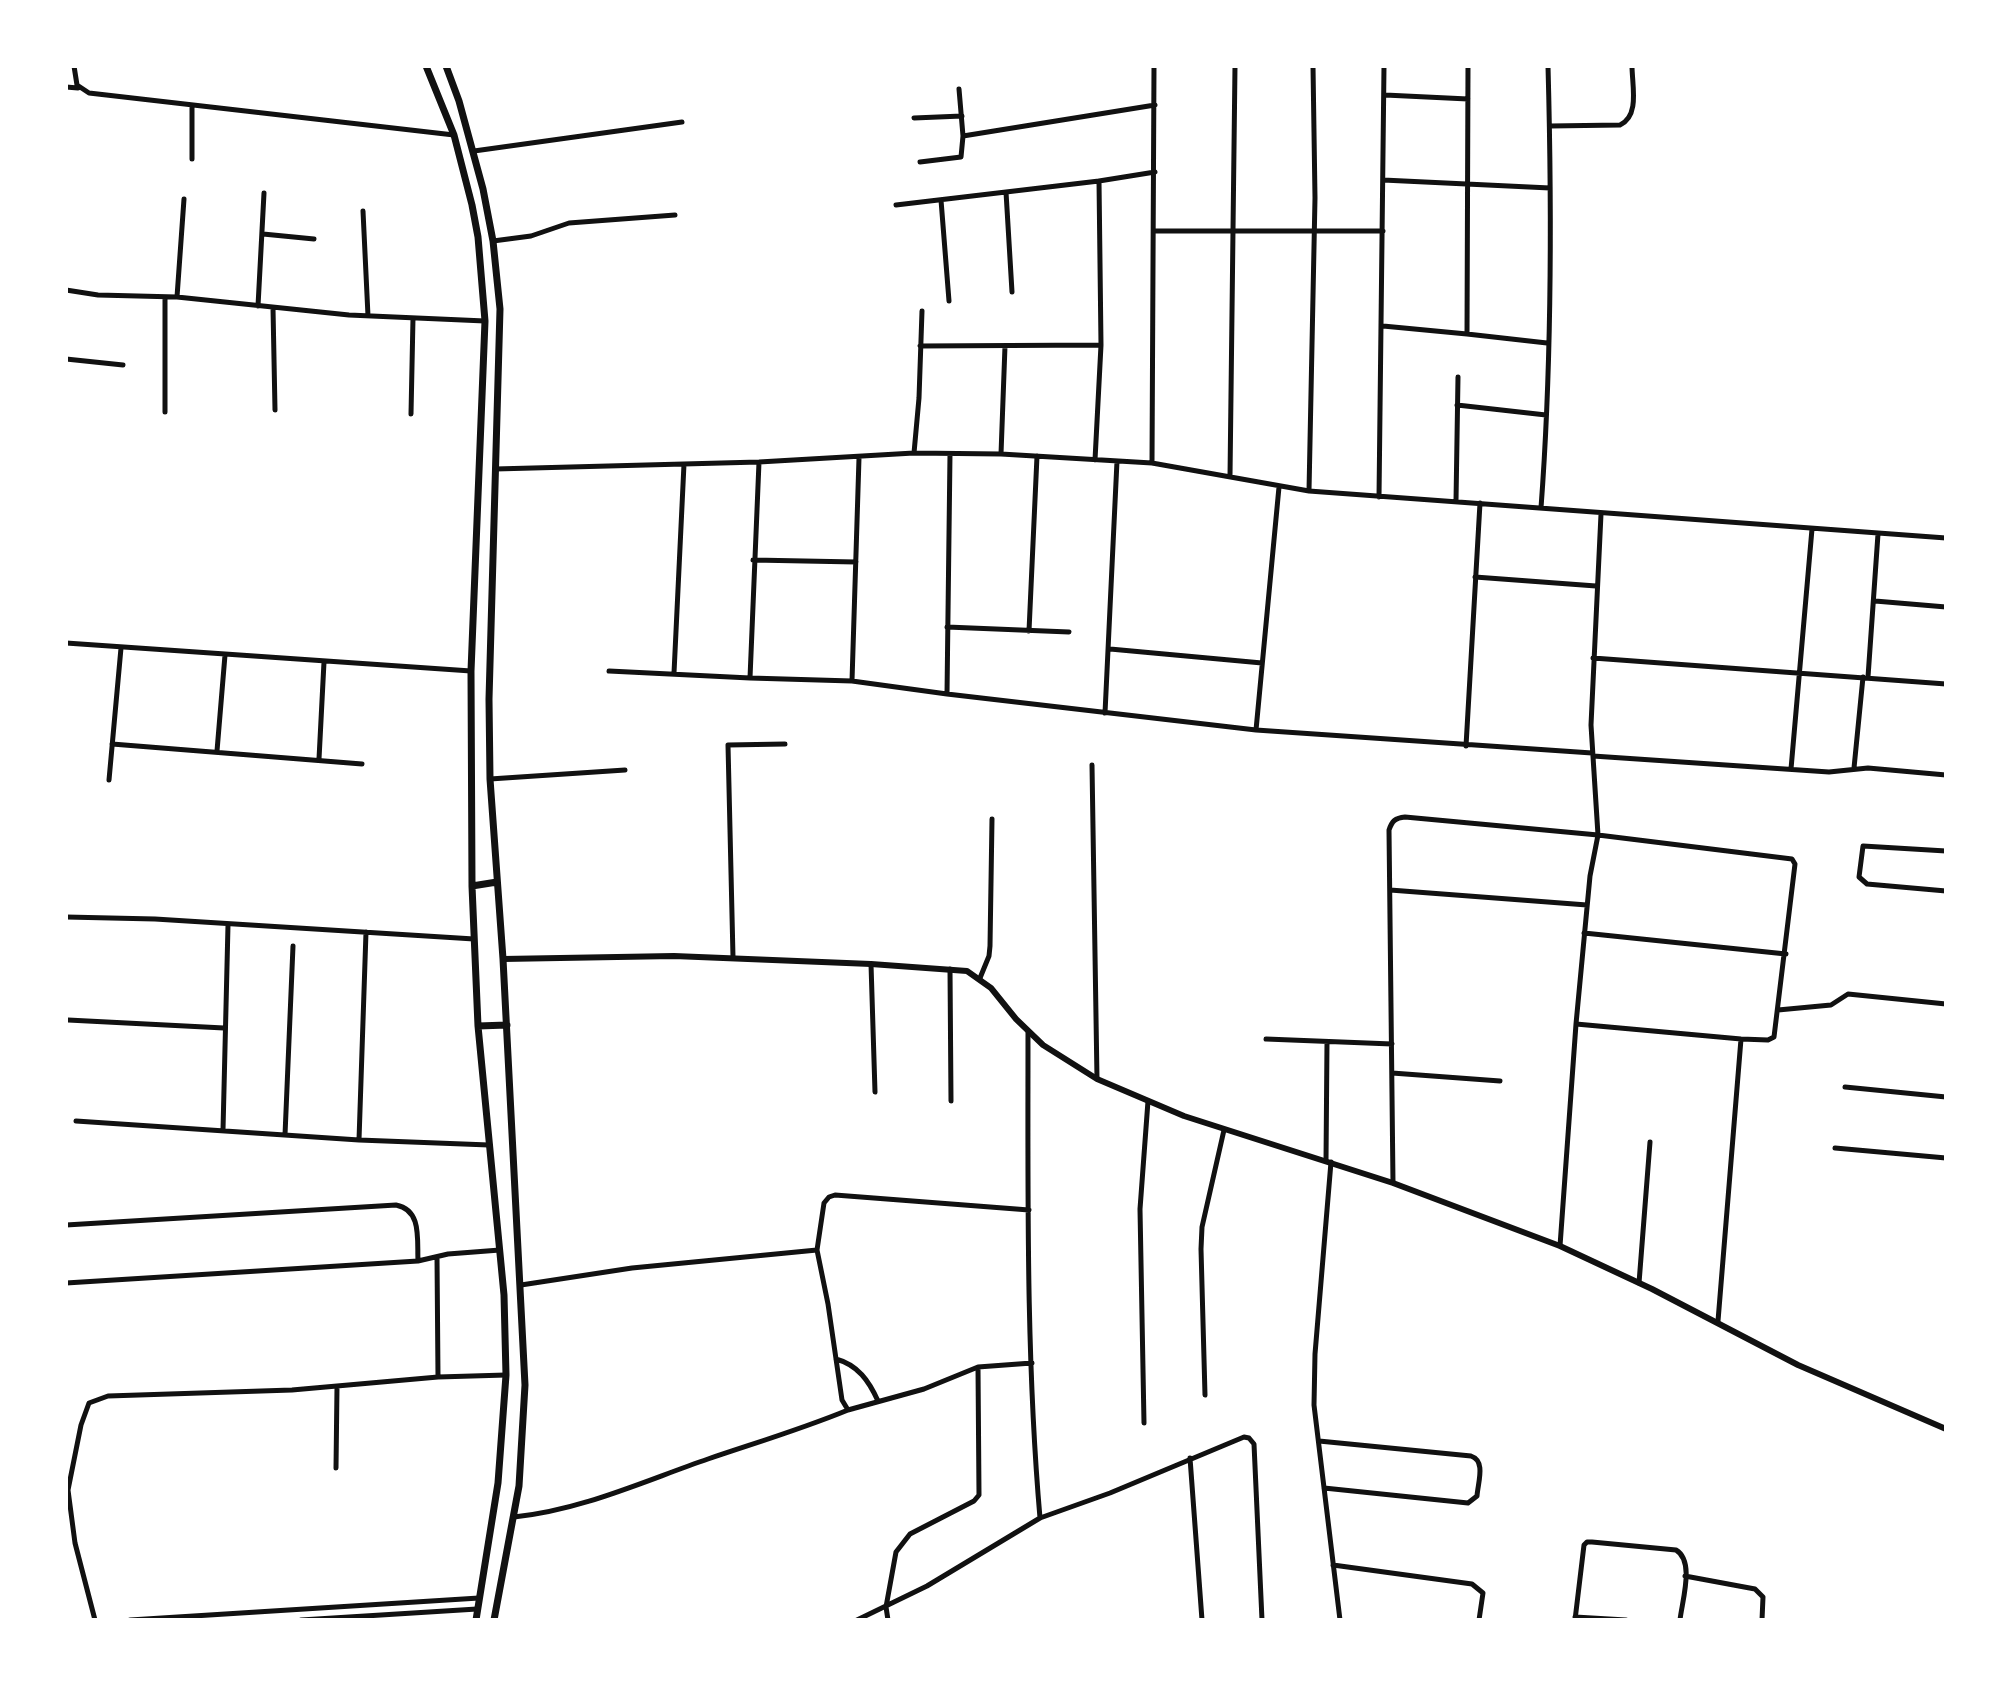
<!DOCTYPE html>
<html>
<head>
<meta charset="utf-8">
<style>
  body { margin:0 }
  #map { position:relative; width:2012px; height:1686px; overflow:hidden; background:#fff; font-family:Arial,sans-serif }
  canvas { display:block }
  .frame { position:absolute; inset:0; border:68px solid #fff; pointer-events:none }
</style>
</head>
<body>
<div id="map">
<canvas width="2012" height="1686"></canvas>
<div class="frame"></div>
</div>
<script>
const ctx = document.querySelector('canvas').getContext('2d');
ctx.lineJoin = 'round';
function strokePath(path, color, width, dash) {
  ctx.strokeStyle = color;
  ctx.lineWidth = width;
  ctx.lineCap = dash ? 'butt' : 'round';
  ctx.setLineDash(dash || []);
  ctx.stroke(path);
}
strokePath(new Path2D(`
  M74,66L77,85L89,93L454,135
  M66,87L78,88
  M959,89L963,136L1155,105
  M1385,95L1468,99
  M914,118L962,116
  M1550,126L1620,125C1640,116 1632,85 1632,66
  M474,151L682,122
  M192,159V105
  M920,162L961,157L963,136
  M1383,180L1550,188
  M1099,181L1155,172
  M1006,192L1012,292
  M941,200L949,301
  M896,205L1099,181L1101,345L1095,460
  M363,211L368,316
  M1154,231H1383
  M263,234L314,239
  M493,241L531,236L569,223L675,215
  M66,290L98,295L177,297L349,315L485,321
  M177,297L184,199
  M165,298V412
  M258,306L264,193
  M273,308L275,410
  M1383,326L1467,334L1468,66
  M1467,334L1547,343
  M920,346L1101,345
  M66,359L123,365
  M1457,405L1546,415
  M411,414L413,318
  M914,453L919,398L922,311
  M1001,454L1005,346
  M759,462L750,678L852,681L947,694L1256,730L1592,753
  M1152,463L1154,66
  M495,469L759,462L914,453L1001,454L1152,463L1309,491L1946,538
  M1230,477L1235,66
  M1309,491L1315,198L1313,66
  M1379,497L1384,66
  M1456,501L1458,377
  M1541,508C1552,361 1552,213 1548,66
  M753,560L856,562
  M1475,577L1596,586
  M1875,601L1946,607
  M947,627L1069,632
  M1029,631L1037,456
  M66,643L471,671
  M1110,649L1262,663
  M1593,658L1946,684
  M609,671L750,678
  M674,673L684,464
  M1868,677L1878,534
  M852,681L859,458
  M947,694L950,454
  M1105,713L1117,461
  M1256,730L1279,487
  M112,744L362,764
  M1466,746L1480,503
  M217,751L225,655
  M1593,756L1829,772L1868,768L1946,775
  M319,759L324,662
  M1092,765L1097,1079
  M1854,768L1863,677
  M1791,769L1812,529
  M490,779L625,770
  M109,780L121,648
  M1946,851L1863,846L1859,877L1867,884L1946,891
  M1390,890L1587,905
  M66,917L155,919L474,939
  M1584,933L1786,954
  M733,957L728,745L785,744
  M871,964L875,1092
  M950,969L951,1101
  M980,978L989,956L990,946L992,819
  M1778,1010L1831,1005L1848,994L1946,1004
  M68,1020L224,1028
  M1028,1033C1028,1194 1026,1357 1040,1518
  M1266,1039L1392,1044
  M1392,1073L1500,1081
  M1845,1087L1946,1097
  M76,1121L359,1140L489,1145
  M223,1130L228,925
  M285,1135L293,946
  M359,1140L366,932
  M1835,1148L1946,1158
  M1326,1161L1327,1042
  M1331,1162L1315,1354L1314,1405L1340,1620
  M1393,1183L1389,830C1392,821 1395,818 1405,817L1598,835L1792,859L1795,864L1774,1037L1768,1040L1741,1039L1576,1024
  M66,1225L396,1205C422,1210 417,1239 418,1261
  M1560,1246L1576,1024L1590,876L1598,835L1591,725L1601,514
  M817,1250L824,1203L829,1197L835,1195L1029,1210
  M437,1257L438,1377
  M66,1283L418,1261L448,1254L500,1250
  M1639,1283L1650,1142
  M1718,1321L1741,1039
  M836,1359C858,1365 869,1381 878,1401
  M1205,1395L1201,1249L1202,1227L1224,1130
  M848,1410L924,1389L978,1367L1032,1363
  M1144,1423L1140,1209L1148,1101
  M1319,1441L1471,1456C1486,1461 1478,1482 1477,1496L1468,1503L1324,1488
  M1190,1458L1202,1620
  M336,1468L337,1387
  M514,1517C582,1510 644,1481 708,1459C755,1443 802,1429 848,1410L842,1400L828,1304L817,1250L632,1268L521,1285
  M1333,1565L1472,1584L1483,1593L1479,1620
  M1685,1576L1755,1589L1763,1597L1762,1620
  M1575,1617L1626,1620
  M95,1620L75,1543L68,1490L81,1425L89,1403L108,1396L292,1390L438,1377L506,1375
  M130,1620L479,1598
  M301,1620L477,1609
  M857,1620L927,1586L1040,1518L1110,1493L1244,1437L1249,1438L1254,1444L1262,1620
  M888,1620L886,1607L896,1552L910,1534L974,1501L979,1495L978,1367
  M1575,1620L1584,1545L1587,1542H1592L1676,1550C1695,1561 1682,1601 1680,1620`), '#111', 5);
strokePath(new Path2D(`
  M503,959L674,956L871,964L967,971L991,988L1016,1019L1043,1045L1097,1079L1184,1116L1393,1183L1560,1246L1652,1289L1798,1365L1946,1429`), '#111', 6);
strokePath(new Path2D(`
  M426,66L454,135L472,205L478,237L485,321L471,671L472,886L478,1026L504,1295L506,1375L498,1483L476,1620
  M446,66L459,101L483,189L493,241L500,309L489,699L490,779L503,959L525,1385L519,1486L494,1620
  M472,886L497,882
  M478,1026L507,1025`), '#111', 7);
</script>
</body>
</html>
